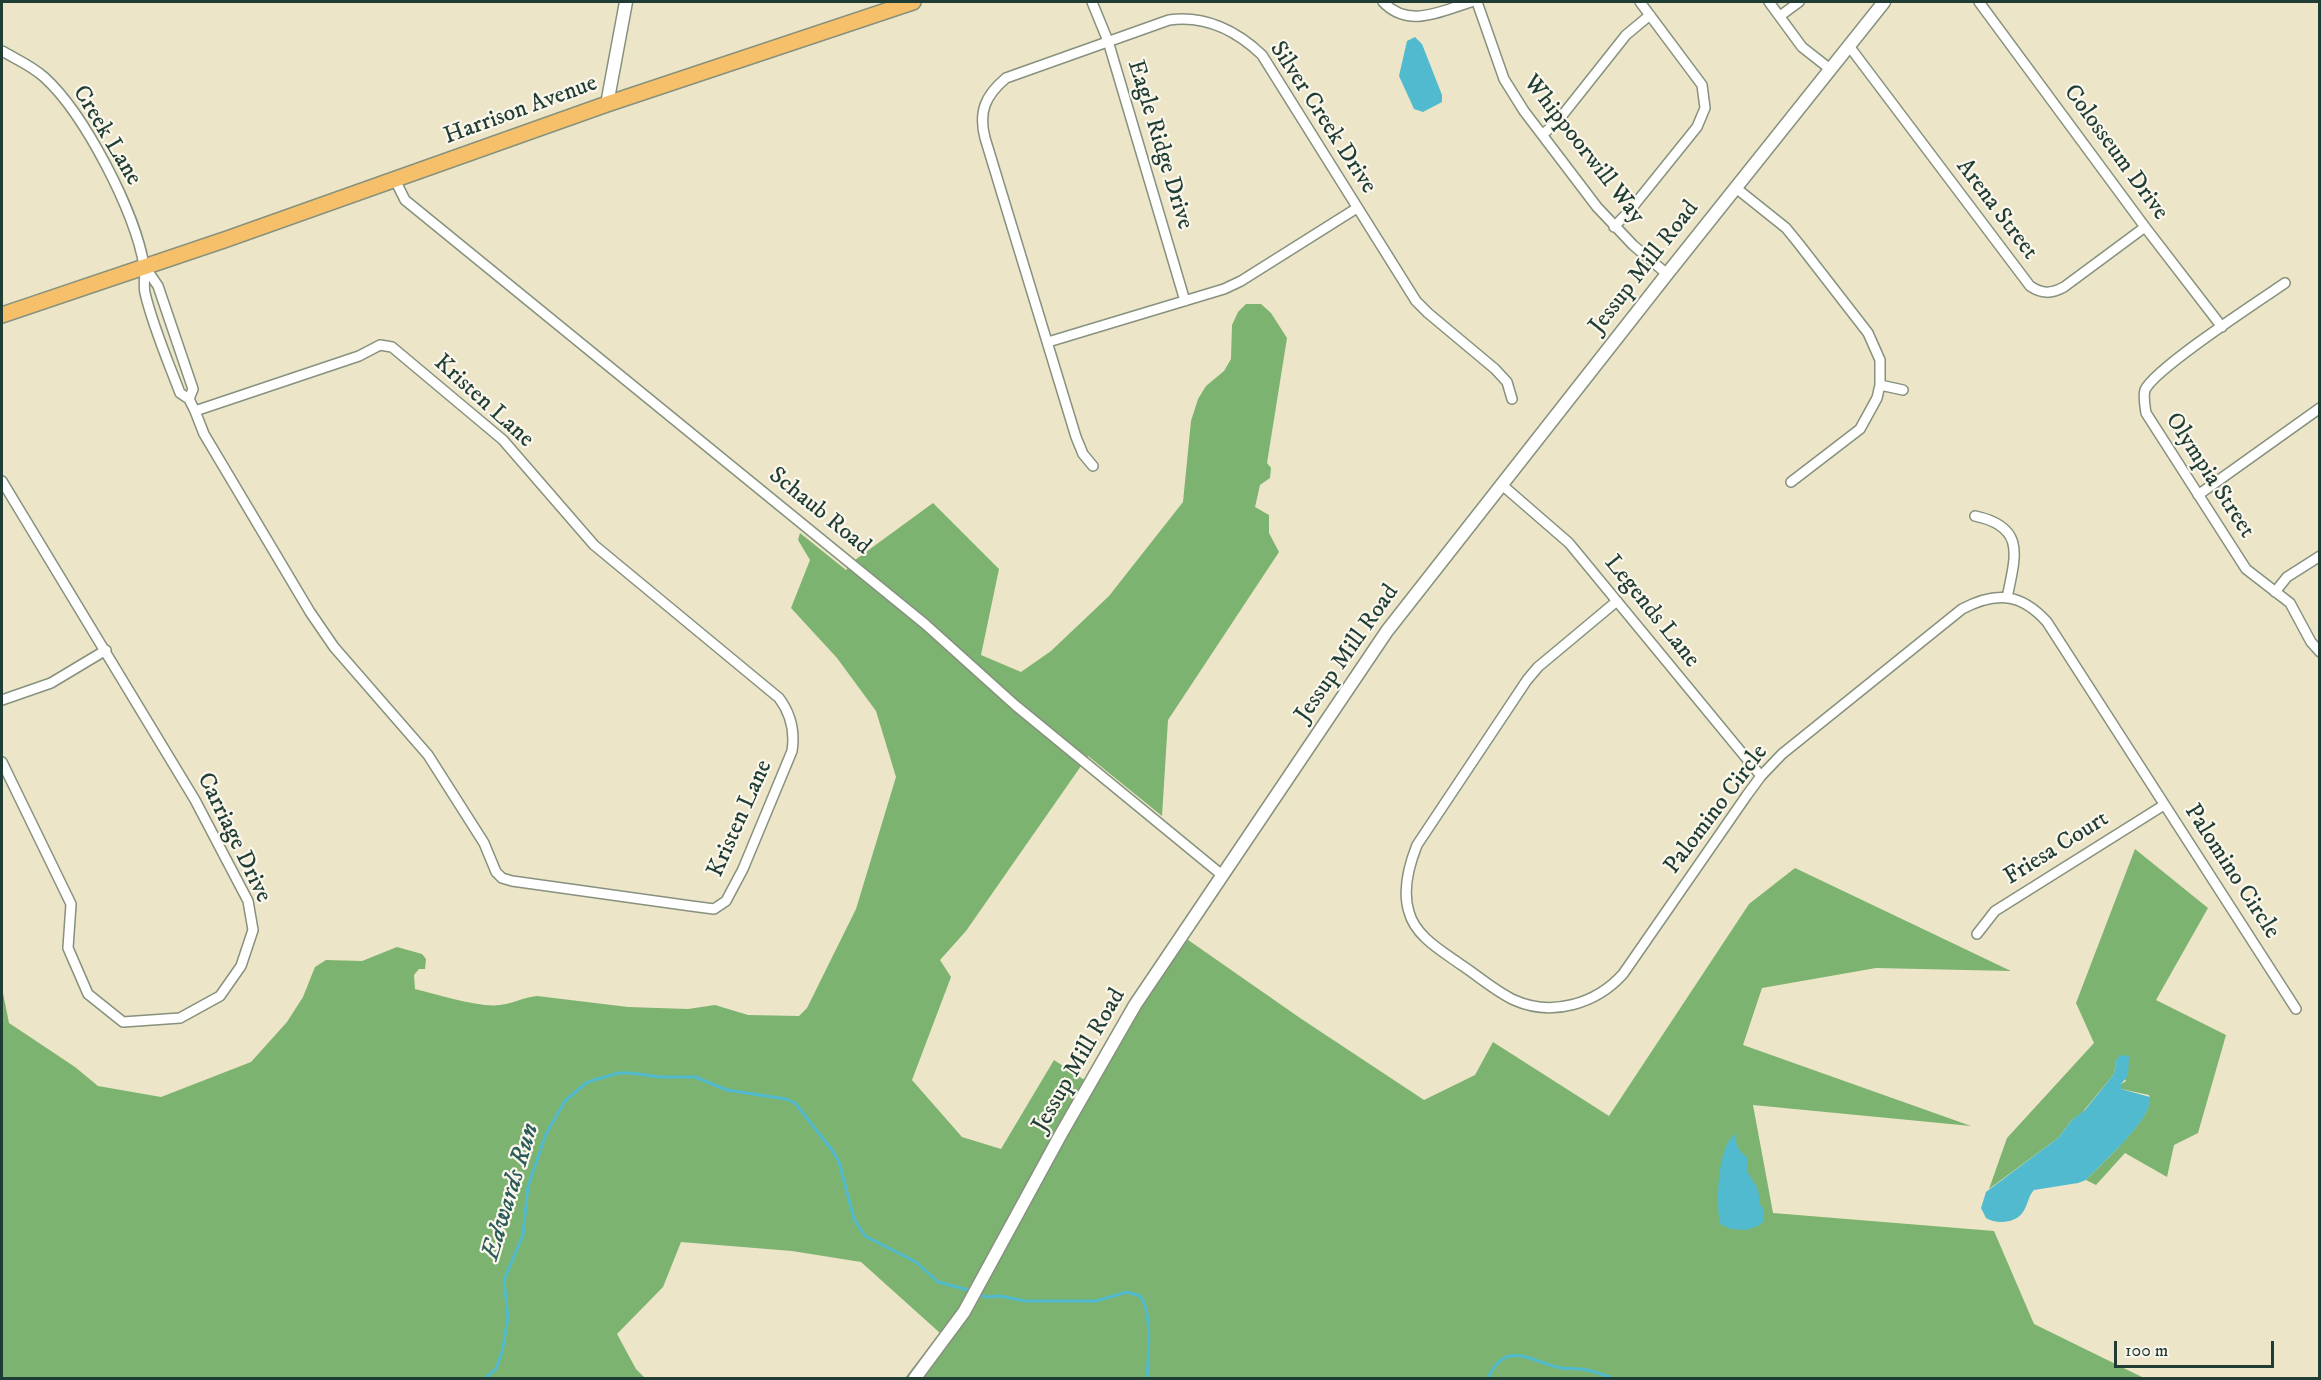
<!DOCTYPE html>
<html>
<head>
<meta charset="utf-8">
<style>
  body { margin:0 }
  #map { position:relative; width:2321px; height:1380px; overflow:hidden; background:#ece5c7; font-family:"IM FELL DW Pica",serif }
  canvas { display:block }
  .frame { position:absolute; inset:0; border:3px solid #1f3d34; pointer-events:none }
  .scale { position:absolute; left:2114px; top:1341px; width:160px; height:27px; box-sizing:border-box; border:3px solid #1f3d34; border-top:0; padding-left:8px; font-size:18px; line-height:21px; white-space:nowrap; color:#1f3d34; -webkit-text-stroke:4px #fbf7ec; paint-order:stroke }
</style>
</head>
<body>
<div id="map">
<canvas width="2321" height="1380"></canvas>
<div class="frame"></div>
<div class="scale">100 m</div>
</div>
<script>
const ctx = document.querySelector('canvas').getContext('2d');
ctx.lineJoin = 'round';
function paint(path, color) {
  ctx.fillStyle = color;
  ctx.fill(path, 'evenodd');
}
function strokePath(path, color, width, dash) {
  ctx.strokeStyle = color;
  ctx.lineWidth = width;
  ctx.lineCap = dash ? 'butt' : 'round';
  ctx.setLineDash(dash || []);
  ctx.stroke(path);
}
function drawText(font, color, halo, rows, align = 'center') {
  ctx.font = font + ' "IM FELL DW Pica",serif';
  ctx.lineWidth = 4.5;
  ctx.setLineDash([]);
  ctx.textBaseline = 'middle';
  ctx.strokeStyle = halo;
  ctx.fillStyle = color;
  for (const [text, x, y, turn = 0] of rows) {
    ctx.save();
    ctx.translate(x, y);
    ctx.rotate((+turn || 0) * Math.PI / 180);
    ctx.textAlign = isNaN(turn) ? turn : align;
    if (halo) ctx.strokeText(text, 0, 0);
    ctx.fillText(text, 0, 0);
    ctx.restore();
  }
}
paint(new Path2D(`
  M1246,304H1261L1271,313L1287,338L1267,463L1271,468L1270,478L1260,485L1255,507L1269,515V533L1279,552L1168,720L1162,816L1088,756L966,931L940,960L951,977L912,1080L962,1137L1001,1149L1054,1060L1089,1083L1181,935L1300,1018L1424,1100L1475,1075L1493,1042L1609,1116L1749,904L1795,868L2011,971L1876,968L1762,988L1743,1045L1971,1126L1753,1105L1773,1213L1994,1231L2034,1324L2144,1378H905L940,1333L861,1262L792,1251L681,1242L663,1287L617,1334L636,1369L645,1378H2V988L9,1023L75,1067L98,1086L161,1097L251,1062L287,1022L303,997L315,967L326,960L362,961L397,947L422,954L426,959L425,969H419L414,975L415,989C436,994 480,1008 500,1005C512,1004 524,997 537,996L628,1007L688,1009L715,1005L748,1015L799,1016L807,1008L856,909L896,777L876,711L837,658L791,608L810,560L798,540L800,533L846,570L855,560L933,503L999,569L981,655L1021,672L1051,651L1109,596L1183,502L1191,421L1198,399L1206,386L1224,371L1231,359L1232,325L1238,312Z
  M2135,849L2208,908L2156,1000L2226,1035L2198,1133L2174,1145L2167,1177L2125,1153L2096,1185L2086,1180C2100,1165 2158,1114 2149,1095L2121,1089V1084L2126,1081L2116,1060L2114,1074L2081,1114L2072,1120L2058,1138L1989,1189L2007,1138L2094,1043L2076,1003Z`), '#7cb370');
paint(new Path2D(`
  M1415,37L1422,44L1442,95V102L1423,112L1414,109L1399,76L1407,41Z
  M2120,1055L2129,1056L2128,1076L2121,1084V1089L2150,1097C2154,1118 2101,1164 2086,1180L2078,1183L2034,1190C2028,1196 2028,1205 2023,1212C2015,1224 1996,1224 1986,1218L1981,1208L1986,1192L2058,1138L2072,1120L2085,1110L2114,1074L2116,1060Z
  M1735,1134C1736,1145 1738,1151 1748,1158V1173L1758,1189L1760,1204L1764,1210L1763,1222L1758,1226L1746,1230L1731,1229L1720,1224C1716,1202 1717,1148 1735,1134Z`), '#51bace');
strokePath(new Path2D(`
  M978,1294L986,1297L1000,1296L1025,1301H1096L1127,1292L1140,1296C1153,1312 1148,1358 1147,1378
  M485,1378L496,1369L502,1352L508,1318L504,1280L523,1235L528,1186L546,1134L565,1101L586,1083L594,1080L619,1073H631L660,1077H695L727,1090L786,1099L795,1103L832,1150L839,1162L854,1219L865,1236L916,1262L938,1282L972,1291
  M1488,1378C1506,1338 1531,1362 1561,1368C1567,1369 1574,1368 1580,1369C1591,1370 1602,1374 1612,1378`), '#51bace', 3);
const minor = new Path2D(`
  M1092,2L1108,41L1185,301
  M1383,2C1409,29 1441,11 1471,2
  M1477,2L1504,79L1524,111L1597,207L1633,245L1667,274
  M1769,2L1802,47L1830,69
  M1979,2L2145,227L2222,327
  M1780,16L1799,2
  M1849,46L2030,286C2042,294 2051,294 2064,287L2145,227
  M2,51C16,59 32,66 44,77C84,113 136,213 144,266C146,275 143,285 145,293C153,327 168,361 180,393L189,399L195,411L359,356L380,345L392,347L503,440L594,545L779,698C791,714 795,732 792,751L743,869L726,901L714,909L691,906L512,881L502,878L496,872L484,843L428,755L334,647L310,612L204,434L195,411
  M1543,134L1557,122L1626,35L1650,15
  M395,180L405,200L925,624L1015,705L1222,875
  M1736,188L1786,228L1799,244L1868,333L1880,360V385L1877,398L1860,429L1791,482
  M1614,227L1631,209L1697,127L1705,108L1702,85L1640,2
  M145,267L158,286L193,389L189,399
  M2285,283C2260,300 2154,369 2145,390C2143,397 2145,406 2146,413L2246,569L2290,603L2311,642L2320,652
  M1048,342L1224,289L1241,281L1357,208
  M1880,385L1903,390
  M1093,466L1083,454L1076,437L985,138C978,111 986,95 1006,78L1169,20C1205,15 1237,31 1262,55L1416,301L1428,313L1495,369L1507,382L1512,399
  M2,481L195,800L248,901L253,930L241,966L220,996L180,1018L123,1022L88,994L68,948L71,904L2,762
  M1501,484L1569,543L1761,776
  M2198,495L2320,408
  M1975,516C2027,527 2015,557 2007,598
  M2275,592L2287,577L2320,556
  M1617,601L1538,667L1527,680L1417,845C1409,865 1402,890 1409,912C1415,936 1442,951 1460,964C1477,975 1495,991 1514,1000C1552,1017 1596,1004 1623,974L1747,795L1761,776L1782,754L1962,609C1996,591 2021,593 2047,622L2296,1009
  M2,700L51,683L106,650
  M1977,934L1995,911L2164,805`);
const tertiary = new Path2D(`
  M607,104L626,2
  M915,1378L964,1312L1061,1134L1135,1005L1387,631L1667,274L1884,2`);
const primary = new Path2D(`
  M2,315L227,239L607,104L913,2`);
strokePath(minor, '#86917e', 12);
strokePath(tertiary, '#86917e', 15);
strokePath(primary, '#86917e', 18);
strokePath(minor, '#fff', 9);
strokePath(tertiary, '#fff', 12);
strokePath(primary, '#f6c06b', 15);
drawText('24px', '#1f3d34', '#fbf7ec', [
  ["Harrison Avenue",521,111,-20],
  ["Silver Creek Drive",1322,118,57],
  ["Creek Lane",106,136,59],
  ["Eagle Ridge Drive",1159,145,73],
  ["Whippoorwill Way",1583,150,52],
  ["Colosseum Drive",2115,153,54],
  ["Arena Street",1996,210,53],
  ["Jessup Mill Road",1645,268,-52],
  ["Kristen Lane",483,402,42],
  ["Olympia Street",2209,476,57],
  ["Schaub Road",819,512,39],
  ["Legends Lane",1651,612,51],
  ["Jessup Mill Road",1348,654,-55],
  ["Palomino Circle",1717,810,-53],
  ["Kristen Lane",741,819,-66],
  ["Carriage Drive",233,838,64],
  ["Friesa Court",2057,849,-32],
  ["Palomino Circle",2231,872,57],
  ["Jessup Mill Road",1080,1061,-60]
]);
drawText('italic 26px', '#2c5c5a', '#fbf7ec', [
  ["Edwards Run",512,1192,-73]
]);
</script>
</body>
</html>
